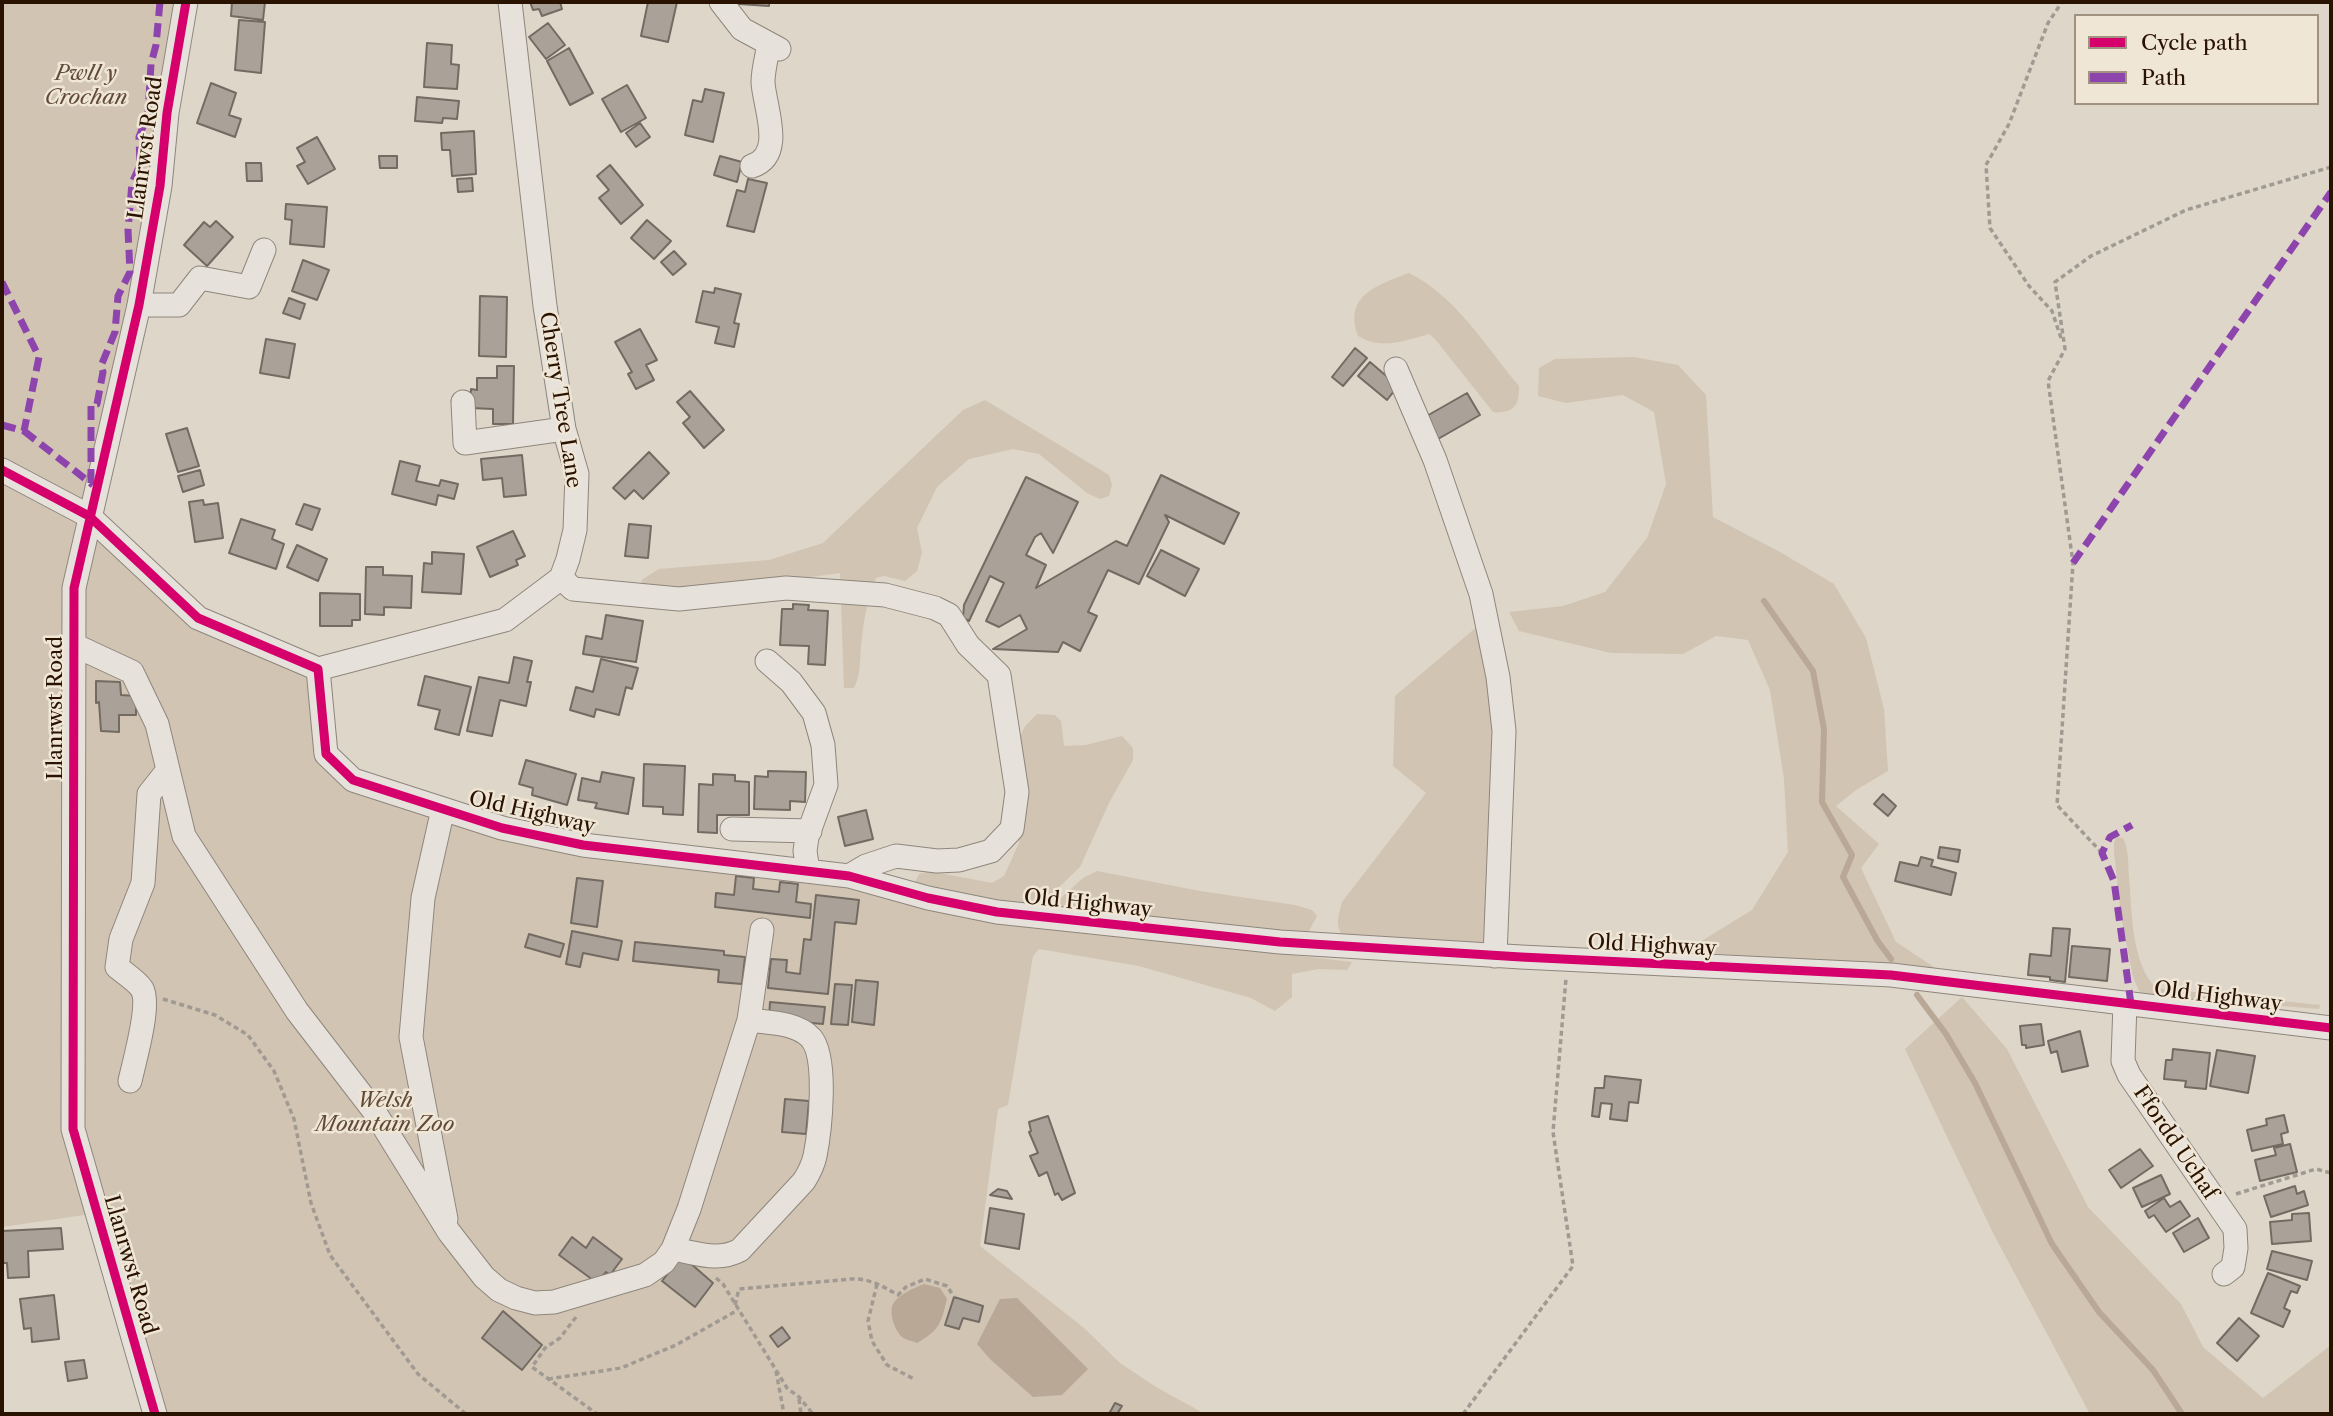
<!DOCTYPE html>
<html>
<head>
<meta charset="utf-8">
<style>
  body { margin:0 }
  #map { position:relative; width:2333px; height:1416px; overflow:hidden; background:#ded6c9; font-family:"Libre Caslon Text",serif }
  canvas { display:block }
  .frame { position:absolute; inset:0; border:4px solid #2a1200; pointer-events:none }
  .legend { position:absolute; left:2074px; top:14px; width:245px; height:91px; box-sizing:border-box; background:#efe6d6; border:2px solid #a09180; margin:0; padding:9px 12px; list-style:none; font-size:21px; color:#2a1200 }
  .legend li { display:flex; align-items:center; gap:14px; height:35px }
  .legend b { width:35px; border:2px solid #a09180 }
</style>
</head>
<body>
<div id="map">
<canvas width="2333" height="1416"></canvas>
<div class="frame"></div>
<ul class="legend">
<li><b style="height:9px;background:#d6006c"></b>Cycle path</li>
<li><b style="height:9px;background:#8e44ad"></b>Path</li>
</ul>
</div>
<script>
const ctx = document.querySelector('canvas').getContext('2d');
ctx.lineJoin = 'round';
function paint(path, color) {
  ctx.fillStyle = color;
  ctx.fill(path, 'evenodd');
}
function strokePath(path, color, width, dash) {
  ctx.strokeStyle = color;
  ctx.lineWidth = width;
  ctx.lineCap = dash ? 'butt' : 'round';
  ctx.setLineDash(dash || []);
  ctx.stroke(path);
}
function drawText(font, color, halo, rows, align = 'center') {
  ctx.font = font + ' "Libre Caslon Text",serif';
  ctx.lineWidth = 5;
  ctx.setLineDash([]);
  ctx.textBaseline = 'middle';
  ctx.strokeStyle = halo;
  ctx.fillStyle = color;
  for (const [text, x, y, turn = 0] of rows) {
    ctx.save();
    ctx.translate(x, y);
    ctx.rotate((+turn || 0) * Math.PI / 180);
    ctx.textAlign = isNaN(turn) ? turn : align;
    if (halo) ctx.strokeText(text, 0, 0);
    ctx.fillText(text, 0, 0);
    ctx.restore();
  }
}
paint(new Path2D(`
  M2,2H186L90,516L198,618L318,669L326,754L471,826L814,878L1259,951L1352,962L1347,970L1318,969L1292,974V997L1275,1011L1251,998L1139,966L1039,949L1033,956L1008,1105L998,1109L980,1246L1084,1328L1120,1363L1156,1387L1205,1414H155L91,1214L2,1227Z
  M1409,273C1456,296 1486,347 1519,386C1520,405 1513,414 1493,412L1435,339L1429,334C1404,341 1382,350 1358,336C1343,295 1378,285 1409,273Z
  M1634,357L1678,365L1706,395L1713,517L1780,552L1834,584L1866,638L1884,709L1888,771L1856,790L1836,806L1879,844L1861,868L1896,942L1937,969L1692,952L1695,945L1752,910L1788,852L1784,779L1770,690L1748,640L1716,636L1683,654L1611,653L1519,631L1509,612L1563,606L1605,592L1647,538L1666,484L1654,412L1623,395L1566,403L1538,396L1539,368L1555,359Z
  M985,400L1109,475L1112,485L1109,496L1100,499L1087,493L1039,454L1013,449L969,459L937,487L917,528L922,553L917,571L905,581L884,576L876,578C868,598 864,617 862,638C859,657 862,672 854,688H844L840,573L708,591L639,588L643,579L659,569L769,560L823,543L963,410Z
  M1479,625L1492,706L1491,806L1486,943L1344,937C1334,926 1339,915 1342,902L1426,793L1393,766L1395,696Z
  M1037,714L1055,715L1061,721L1064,746L1086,745L1122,736L1133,748V760L1109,803L1080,867L1037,908L1028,912L914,884L919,874L929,871L992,883L1004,876L1019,843L1022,787L1016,746L1025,726Z
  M2117,837L2123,838C2129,850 2128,863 2129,877C2132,911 2131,963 2156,988L2320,1005L2319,1009L2148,995L2139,991L2133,977L2121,916L2114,852V842Z
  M1097,871L1200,891L1295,905L1312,910L1317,916L1308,933L1296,937L1052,911V906L1083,878Z
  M1962,997L2007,1049L2088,1207L2181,1304L2203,1347L2263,1398L2331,1345V1414H2090L1993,1233L1905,1049Z`), '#d1c4b2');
paint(new Path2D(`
  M924,1284L940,1288L947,1299C941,1323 940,1330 917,1343C913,1341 906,1340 902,1337C894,1329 887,1310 895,1301C902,1293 914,1288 924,1284Z
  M1017,1298L1088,1369L1062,1395L1033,1397L991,1360L977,1344L1000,1299Z`), '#b8a895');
strokePath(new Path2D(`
  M1764,601L1813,671L1824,729L1822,802L1852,855L1843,877L1877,940L1891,959
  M1917,995L1946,1034L1975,1083L2052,1244L2099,1312L2153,1370L2182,1414`), '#b8a895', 6);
const building = new Path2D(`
  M232,2H265L263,20L231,16Z
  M530,2H560L562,9L542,16L539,9L533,10Z
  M648,2H677L668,42L641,36Z
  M739,2H769V6L739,4Z
  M239,20L265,22L261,73L235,70Z
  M548,23L565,45L546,59L529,37Z
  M427,43L452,45L451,64L459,65L457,89L424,87Z
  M569,48L593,93L570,105L547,61Z
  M211,83L236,93L229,115L241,119L235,137L197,123Z
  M627,85L646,118L621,132L602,99Z
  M705,89L724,93L713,142L685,135L693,100L702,102Z
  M417,97L459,101L457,119L443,118L442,123L415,121Z
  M640,123L650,137L636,147L626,133Z
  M474,131L476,174L452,176L450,150H442L441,133Z
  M317,137L335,169L308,184L297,166L305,162L297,148Z
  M379,156H397V168H380Z
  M720,156L742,162L737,182L714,175Z
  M246,163H261L262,181H247Z
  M610,165L643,205L621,224L599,198L609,190L597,176Z
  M472,178L473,191L458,192L457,179Z
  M748,179L767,183L754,232L727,226L737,190L745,192Z
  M286,204L327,207L324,247L290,244L292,220L285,219Z
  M647,220L671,241L654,259L631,238Z
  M216,221L233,237L207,266L184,245L204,222L210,227Z
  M674,251L686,264L673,275L661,262Z
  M303,260L329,270L317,300L292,291Z
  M715,288L741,294L734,323L739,324L734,347L715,343L719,327L696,322L703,291L714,293Z
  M480,296L507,297L506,357L479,356Z
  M289,298L305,304L300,319L283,313Z
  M640,329L657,360L646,365L654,380L636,389L628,374L632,372L615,342Z
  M266,339L295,344L289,378L260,373Z
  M1355,348L1367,358L1343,386L1332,377Z
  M1370,362L1398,386L1387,400L1358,376Z
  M497,366H514L513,424H493V409L470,408L471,389L477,390V378H497Z
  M690,391L724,430L704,448L683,423L690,417L677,402Z
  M1467,393L1480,415L1438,439L1425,417Z
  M187,428L199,466L178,472L166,434Z
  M649,452L669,473L643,499L634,490L625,499L613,488Z
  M522,455L526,495L504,497L502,478L483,480L481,459Z
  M400,461L420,466L416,481L439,486L441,480L458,484L454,499L438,495L436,505L392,494Z
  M200,470L204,485L183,492L178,476Z
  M1161,475L1239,513L1224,544L1165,515L1169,522L1139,584L1108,570L1088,612L1097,616L1080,651L1063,642L1058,652L993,649L1027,629L1020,615L999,627L986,621L1004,583L990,576L969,621L963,618L964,605L1026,477L1078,502L1053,553L1041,533L1035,537L1026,555L1046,565L1036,588L1116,541L1127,546Z
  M203,500L204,505L218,503L223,538L195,542L189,502Z
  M304,504L320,509L312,530L296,524Z
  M241,519L275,530L272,539L284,544L276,569L229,553Z
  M629,524L651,526L648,558L625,556Z
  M513,531L525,556L516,560L518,565L490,577L477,547Z
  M297,545L327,559L318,581L287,567Z
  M1161,550L1199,569L1185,596L1147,576Z
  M432,552L464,554L461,594L422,592L424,563L432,564Z
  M366,567H383V575L412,576L411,608L384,607V615L365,614Z
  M320,593L360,594V620H352V626H320Z
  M793,604L809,605L808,610L828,611L825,665L808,664L809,646L780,645L782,609H793Z
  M606,615L643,621L636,662L583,654L586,636L602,639Z
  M514,657L532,661L527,682H531L526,706L500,700L492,736L467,731L479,677L509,683Z
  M601,659L638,668L632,689L626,687L619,715L596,709L594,717L570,710L576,687L593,692Z
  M425,676L471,687L459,735L435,729L440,710L418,705Z
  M96,681L120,682L121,695L136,696V715H119V732L101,731L99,702L96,703Z
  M526,760L576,774L567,805L532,795L533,788L519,784Z
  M644,764L685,766L683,815L663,814V807L643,806Z
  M768,771L806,772L805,802L790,801V810L754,809L755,776L768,777Z
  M602,772L634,778L628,814L595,808L597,803L578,800L582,778L600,782Z
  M713,774L735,775V781L749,782V815H717V833L698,832L699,784L713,785Z
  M1883,794L1896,806L1888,816L1874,804Z
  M866,810L873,839L845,846L838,817Z
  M1940,847L1960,850L1958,862L1938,858Z
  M1921,857L1933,860L1931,866L1956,873L1951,895L1895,881L1900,862L1918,866Z
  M736,876L754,878L753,889L779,892L780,882L798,884L796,902L811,904L810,918L715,907L716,893L734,895Z
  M577,878L603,881L597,927L571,923Z
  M816,895L859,900L856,924L835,922L828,994L768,988L771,959L787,960L786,972L800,974L804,939L811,940Z
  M2053,928L2070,929L2065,982L2050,980V977L2028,975L2030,954L2051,956Z
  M572,931L622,941L618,960L583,953L580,967L566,964Z
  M529,934L564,944L560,957L525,947Z
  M635,942L724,951V955L745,957L742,984L718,982L719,970L633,961Z
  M2072,946L2110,949L2107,981L2069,977Z
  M856,980L878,982L874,1025L852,1022Z
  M835,984L852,985L848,1025L831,1024Z
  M770,1002L825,1007L823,1024L769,1019Z
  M2041,1024L2044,1045L2026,1048V1045H2022L2020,1026Z
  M2080,1031L2088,1066L2062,1072L2057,1051L2051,1053L2048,1041Z
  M2173,1049L2210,1053L2206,1089L2185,1087L2186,1081L2164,1079L2166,1060H2172Z
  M2217,1050L2255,1056L2248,1093L2210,1086Z
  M1605,1076L1641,1080L1638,1103L1629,1102L1627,1121L1610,1119L1612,1104L1601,1103L1599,1117L1592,1116L1595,1088H1604Z
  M785,1099L809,1101L806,1134L782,1132Z
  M2284,1115L2288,1132L2281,1134L2283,1144L2252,1151L2247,1130L2267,1125L2266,1119Z
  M1048,1116L1075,1193L1062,1200L1058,1193L1055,1195L1047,1172L1039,1176L1030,1156L1038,1153L1029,1132L1031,1131L1029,1122Z
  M2290,1144L2297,1172L2260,1181L2255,1160L2276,1155L2274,1148Z
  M2140,1149L2153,1166L2121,1188L2109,1170Z
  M2161,1175L2170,1194L2142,1207L2133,1188Z
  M2295,1186L2297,1194L2304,1191L2308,1205L2271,1217L2264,1196Z
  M998,1189L1007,1191L1012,1199L990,1195Z
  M2164,1198L2170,1207L2180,1201L2190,1216L2166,1232L2154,1215L2149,1218L2145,1211Z
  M990,1208L1024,1214L1019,1249L985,1243Z
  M2309,1213L2311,1241L2272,1244L2270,1222L2292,1220V1214Z
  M2198,1218L2209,1238L2184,1252L2173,1233Z
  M61,1228L63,1249L28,1251L29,1277L8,1278L7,1263H2V1231Z
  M572,1237L586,1248L593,1237L622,1259L610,1275L606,1272L597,1283L559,1255Z
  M2272,1251L2312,1261L2307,1280L2267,1269Z
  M682,1256L713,1283L695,1307L662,1281Z
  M2268,1273L2300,1286L2297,1293L2291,1291L2284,1308L2290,1311L2283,1327L2251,1313Z
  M54,1295L59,1339L32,1342L31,1328L24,1329L20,1299Z
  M954,1297L983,1306L979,1322L963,1318L959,1329L945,1325Z
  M503,1311L542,1345L522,1370L482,1338Z
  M2239,1318L2259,1336L2237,1361L2217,1343Z
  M782,1327L790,1338L778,1347L770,1336Z
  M84,1360L87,1378L68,1381L65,1362Z
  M1115,1403L1122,1406L1117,1414H1109Z`);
paint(building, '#aaa299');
strokePath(building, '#736b62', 2);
const minor = new Path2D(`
  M721,2L742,29L779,49
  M752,166C786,155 764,106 763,82C763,70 767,56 769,44
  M139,305H179L200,278L249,287L264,250
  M1396,369L1435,460L1481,594L1498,677L1504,731L1495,956
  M463,402L465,443L564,429
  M2,470L89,516L198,618L318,669L326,754L353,780L502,828L583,845L849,876L928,898L997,912L1280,942L1521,957L1891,975L2331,1028
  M561,578L573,589L679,599L786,588L885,595L935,608L949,615L968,645L999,675L1017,792L1012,829L991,851L959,860L937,861L896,856L866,866L849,876
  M74,645L132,672L157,724L184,836L297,1011L374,1111L449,1232L484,1277L499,1290L516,1298L535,1303L554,1302L645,1275L664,1262L673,1249C697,1253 718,1262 740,1250L804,1181C809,1173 813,1165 815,1156C820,1131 828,1058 811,1038C796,1022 769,1023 749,1020
  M767,661L791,682L814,713L823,745L826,785L807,837L805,851L808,871
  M318,669L505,620L561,578L568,559L575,530L577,474L564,429L545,306L510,2
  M443,809L423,898L411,1037L446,1219
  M732,829L810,831
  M2125,1003L2123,1061L2129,1075L2235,1229L2236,1248L2233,1267L2224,1274
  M130,1081C134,1062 151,1005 142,989C137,981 124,973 117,967L121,939L143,883L149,794L168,770
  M673,1249L689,1209L749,1020L762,930
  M155,1414L73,1129L74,588L139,305L160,186L167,113L186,2`);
strokePath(minor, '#8e867c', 25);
strokePath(new Path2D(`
  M2061,338L2052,311L2029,286L1990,228L1986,165L2009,124L2048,23L2062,2
  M2102,853L2057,805L2073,563L2048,381L2065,349L2055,282L2091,256L2186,210L2331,167
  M163,999L215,1015L248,1035L274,1071L294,1119L311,1203L330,1255L418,1374L466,1414
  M2236,1194L2316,1169L2331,1173
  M716,1278L723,1284L787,1388L799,1397L813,1414
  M877,1284L868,1321L872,1341L887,1365L914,1379
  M735,1305L739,1289L851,1279C869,1278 882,1286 898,1295L906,1287L925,1279L947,1286L954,1297
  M576,1317L560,1338L545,1348L532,1367L597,1414
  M776,1371L784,1414
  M548,1379L621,1368L676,1345L738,1310
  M799,1399L801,1414
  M630,1414L631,1413
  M1463,1414L1573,1266L1553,1132L1566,978`), '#a19a93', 3.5, [5, 3.5]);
strokePath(minor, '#e6e2db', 23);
strokePath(new Path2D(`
  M2,282L39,357L24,431L2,425
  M24,431L93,485
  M91,483V405L97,404L103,372L101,366L115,332L118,296L130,272L128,230L132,183L140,165L139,137L148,114L151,64L156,45L160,2
  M2073,563L2331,192
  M2131,1004L2114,881L2102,853L2110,837L2132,825`), '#8e44ad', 7, [14, 7]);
strokePath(new Path2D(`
  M2,470L89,516L198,618L318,669L326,754L353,780L502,828L583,845L849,876L928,898L997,912L1280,942L1521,957L1891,975L2331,1028
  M155,1414L73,1129L74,588L139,305L160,186L167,113L186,2`), '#d6006c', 9);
drawText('italic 21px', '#614b38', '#efe6d6', [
  ["Pwll y",86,74],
  ["Crochan",86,98],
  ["Welsh",385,1101],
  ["Mountain Zoo",385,1125]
]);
drawText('21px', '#2a1200', '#efe6d6', [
  ["Llanrwst Road",146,148,-82],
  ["Cherry Tree Lane",560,400,81],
  ["Llanrwst Road",56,708,-90],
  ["Old Highway",532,813,13],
  ["Old Highway",1088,904,6],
  ["Old Highway",1652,946,3],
  ["Old Highway",2218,997,7],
  ["Ffordd Uchaf",2175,1143,56],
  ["Llanrwst Road",130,1265,74]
]);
</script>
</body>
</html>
